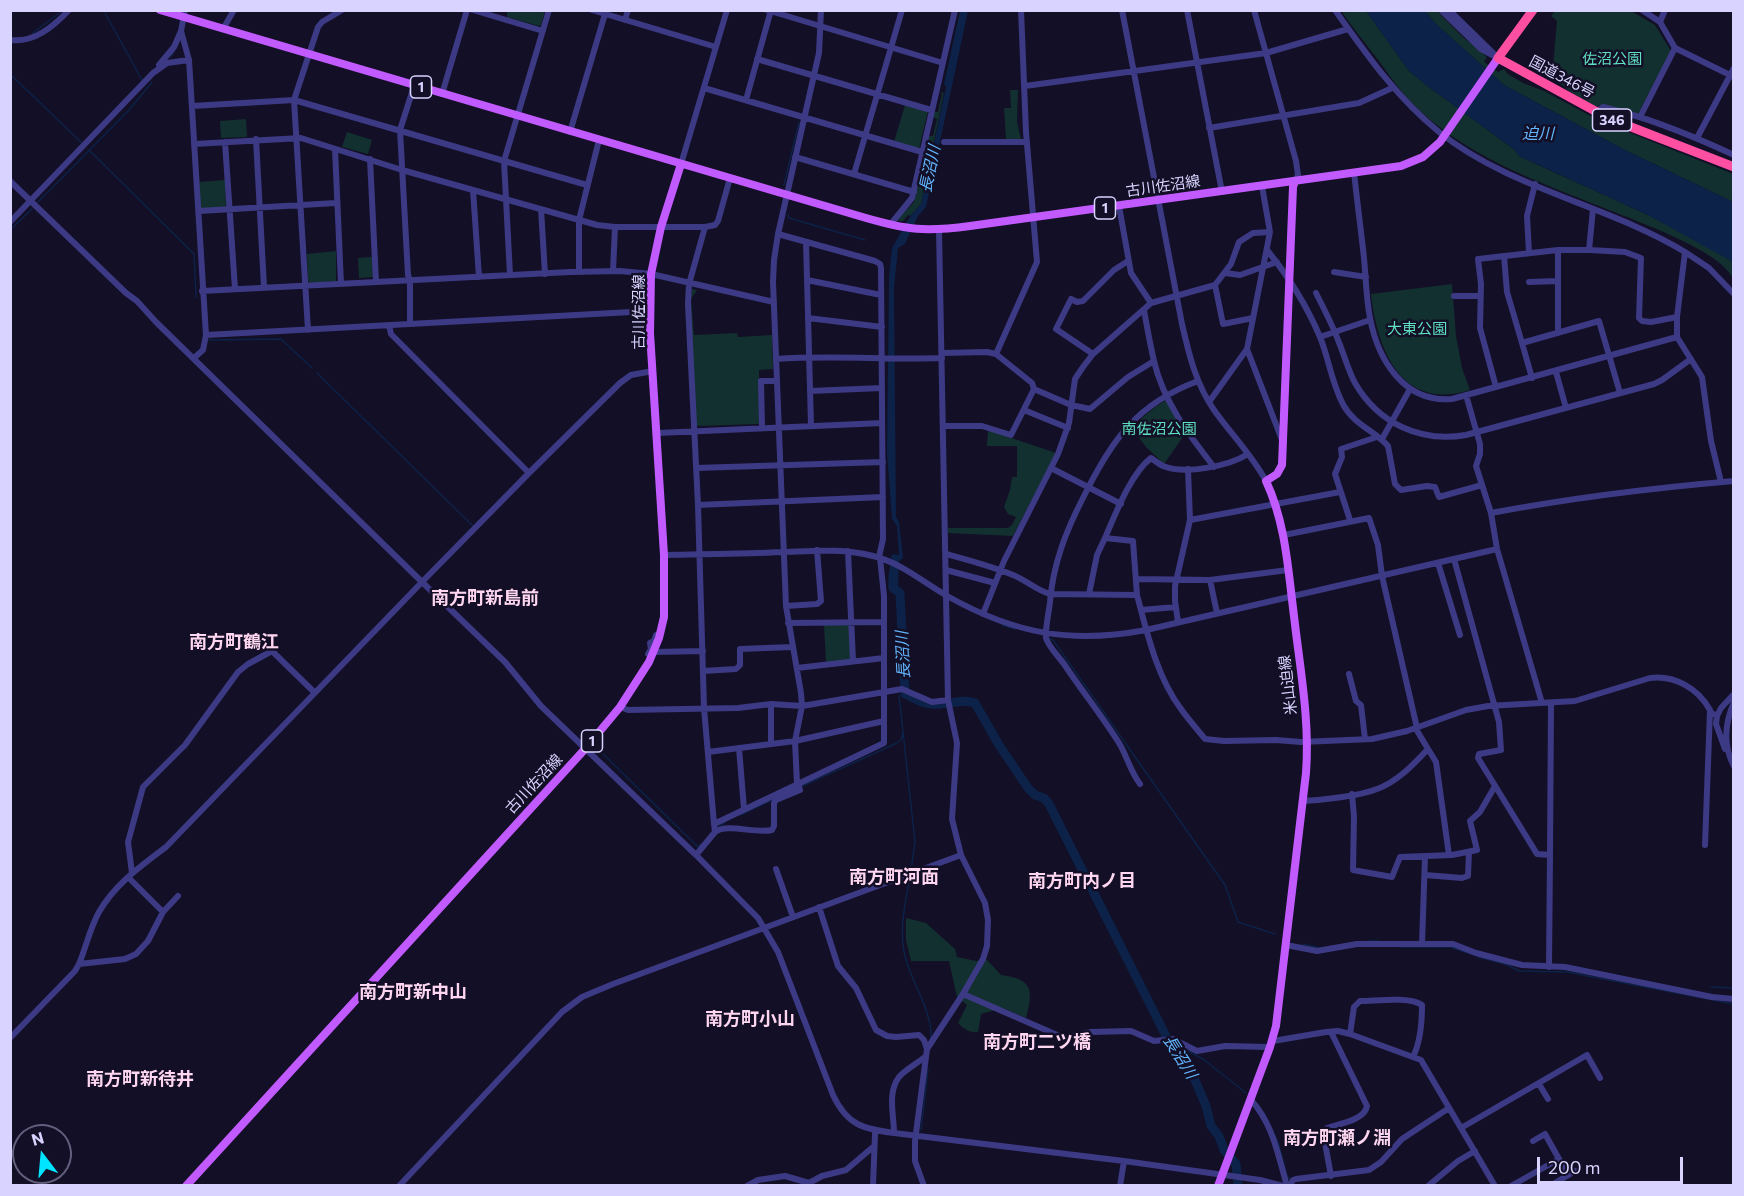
<!DOCTYPE html>
<html>
<head>
<meta charset="utf-8">
<style>
  body { margin:0 }
  #map { position:relative; width:1744px; height:1196px; overflow:hidden; background:#130f26; font-family:Commissioner,sans-serif }
  canvas { display:block }
  .frame { position:absolute; inset:0; border:12px solid #d9d4ff; pointer-events:none }
  .north { position:absolute; left:12px; top:1124px; width:60px; height:60px; box-sizing:border-box; background:#130f26; border:2px solid #625e7d; border-radius:50%; rotate:344deg; font-size:16px; font-weight:700; line-height:24px; text-align:center; color:#d9d4ff }
  .north::after { content:''; display:block; margin:auto; width:21px; height:27px; background:#00e5ff; clip-path:polygon(50% 0,100% 100%,50% 72%,0 100%) }
  .scale { position:absolute; left:1537px; top:1157px; width:146px; height:27px; box-sizing:border-box; border:3px solid #d9d4ff; border-top:0; padding-left:8px; font-size:18px; line-height:21px; white-space:nowrap; color:#d9d4ff; -webkit-text-stroke:4px #130f26; paint-order:stroke }
</style>
</head>
<body>
<div id="map">
<canvas width="1744" height="1196"></canvas>
<div class="frame"></div>
<div class="north">N</div>
<div class="scale">200 m</div>
</div>
<script>
const ctx = document.querySelector('canvas').getContext('2d');
ctx.lineJoin = 'round';
function paint(path, color) {
  ctx.fillStyle = color;
  ctx.fill(path, 'evenodd');
}
function strokePath(path, color, width, dash) {
  ctx.strokeStyle = color;
  ctx.lineWidth = width;
  ctx.lineCap = dash ? 'butt' : 'round';
  ctx.setLineDash(dash || []);
  ctx.stroke(path);
}
function drawText(font, color, halo, rows, align = 'center') {
  ctx.font = font + ' Commissioner,"Noto Sans JP",sans-serif';
  ctx.lineWidth = 5;
  ctx.setLineDash([]);
  ctx.textBaseline = 'middle';
  ctx.strokeStyle = halo;
  ctx.fillStyle = color;
  for (const [text, x, y, turn = 0] of rows) {
    ctx.save();
    ctx.translate(x, y);
    ctx.rotate((+turn || 0) * Math.PI / 180);
    ctx.textAlign = isNaN(turn) ? turn : align;
    if (halo) ctx.strokeText(text, 0, 0);
    ctx.fillText(text, 0, 0);
    ctx.restore();
  }
}
paint(new Path2D(`
  M507,11H545L541,25L539,26L507,17Z
  M1341,11H1366L1409,71L1426,85L1515,150L1519,156C1590,190 1667,219 1733,262V279C1723,251 1633,220 1604,208C1536,181 1462,155 1410,101C1398,88 1389,75 1379,61C1366,44 1353,28 1341,11Z
  M1425,11H1437L1464,38L1487,57L1484,62L1498,72L1504,69L1508,74L1523,83L1544,91L1598,120L1733,174V202L1623,149L1504,85L1436,24Z
  M1555,11H1631L1655,25L1671,51L1638,114L1633,117L1599,105L1597,107L1572,93L1552,77L1557,21L1551,16Z
  M1010,90H1018L1017,122L1021,139L1006,140L1004,108H1011Z
  M939,92L944,93L921,204L910,216L908,215L903,221H898V219L914,202L923,163H926L928,154L925,153L926,150H929L932,141L928,140L929,136H933L937,119L933,117L934,112H938L942,94Z
  M905,105L928,111L919,149L894,142Z
  M246,119L247,137L221,138L220,121Z
  M347,132L372,140L368,154L342,147Z
  M225,180L226,206L224,209L200,208L199,182Z
  M336,251V281L310,283L308,280L307,254Z
  M372,257L373,277L359,278L358,258Z
  M1452,284L1456,336L1462,368L1470,390C1401,412 1377,349 1371,294Z
  M692,289L697,290L691,299L694,335L737,333L738,337L772,335L773,369L759,370L760,423L758,424L696,426L690,304Z
  M1166,400L1185,434L1164,464L1146,447L1131,427L1154,408Z
  M988,430L1056,453L1013,536L948,533V528H1008L1012,525L1016,517L1008,514L1004,507L1010,490L1012,477H1017V446H987Z
  M850,624L851,660L826,663L824,625Z
  M906,918L926,923L955,949L957,957L976,961L987,960L1001,975C1032,979 1034,989 1026,1018L1003,1008L981,1014L978,1032C969,1033 964,1029 958,1023L967,1005L957,997L949,961H911L906,940Z`), '#12302f');
paint(new Path2D(`
  M960,11H968L926,207L918,216L905,244L898,248L894,288L896,517L899,522L903,558L899,561L898,586L890,587L889,573L892,554L899,555L897,526L892,519L887,453L889,277L892,248L911,215L921,204L946,87L944,84Z
  M1366,11H1425L1436,24L1504,85L1623,149L1733,202V262L1648,215L1519,156L1515,150L1426,85L1409,71Z`), '#0c2248');
strokePath(new Path2D(`
  M105,13L142,80
  M33,33L63,10
  M171,57L179,42
  M10,74L82,143
  M89,150L194,254L196,297
  M784,185L799,122
  M38,202L129,110L152,82
  M788,215L789,218L865,240
  M10,230L32,209
  M209,340L281,339L312,368
  M317,373L472,525
  M1002,625L1015,629
  M1048,638L1053,640L1225,885L1238,922L1275,934
  M899,695L915,842L911,870
  M603,754L698,847L701,844
  M800,787L895,744L901,740L903,732
  M740,815L774,799
  M717,828L725,822
  M910,877C905,904 898,933 906,960C913,984 933,1014 931,1039
  M1369,941H1379
  M1303,944L1320,948
  M1399,947H1450L1474,955
  M1478,957L1505,964L1519,971L1567,972L1734,1004
  M1711,987L1734,988
  M1170,1042L1203,1059L1246,1093
  M1264,1113L1278,1142L1287,1176L1291,1180
  M921,1130L928,1069`), '#0c2248', 1.5);
strokePath(new Path2D(`
  M893,575V588L900,593L905,694C914,698 922,704 932,704C946,706 962,698 975,703L999,745L1028,788L1035,795L1044,798L1049,804L1169,1042L1195,1080L1206,1106L1211,1126L1219,1136L1224,1150L1236,1164L1238,1186`), '#0c2248', 9);
strokePath(new Path2D(`
  M185,10L181,31L189,60L206,335L203,350L194,358
  M473,10L543,31
  M592,10L716,47
  M767,10L943,63
  M1122,10L1182,324C1189,355 1196,384 1214,410C1231,434 1252,455 1266,481
  M1187,10L1222,192
  M1254,10L1296,161L1298,175L1295,181
  M1335,10C1367,55 1396,97 1439,132C1510,189 1608,205 1685,252L1677,317V337L1452,399C1404,403 1378,360 1370,318C1366,298 1366,278 1364,258C1361,230 1357,201 1354,172
  M1441,10L1481,49L1498,58
  M1449,10L1496,56
  M1642,10L1660,22L1675,48L1734,77
  M625,20L628,10
  M1660,22L1665,10
  M223,29L234,10
  M10,40C34,43 53,27 69,10
  M757,59L931,110
  M159,65L174,47L181,31
  M1025,86L1266,53L1348,29
  M704,88L922,152
  M442,94L467,10
  M746,100L771,10
  M192,106L294,100L587,185
  M1596,112L1603,107C1648,117 1691,135 1734,155
  M1640,117L1675,48
  M1209,128L1359,103L1392,88
  M570,132L605,14
  M1697,138L1734,68
  M256,139L264,287
  M225,142L235,289
  M944,142H1027
  M194,144L301,138L402,170L597,225L615,227H705L715,225L718,221L730,178
  M335,149L341,284
  M795,157L914,192
  M370,159L376,282
  M681,164L727,10
  M854,174L902,10
  M10,181L126,293L137,301L156,322L422,582L166,847C141,866 115,884 99,912C90,928 86,947 79,964L75,971L10,1038
  M1262,186L1270,232
  M473,190L479,277
  M1119,206L1131,273L1151,303
  M541,209L545,274
  M1593,209L1589,250L1625,252L1641,258L1639,318L1642,321L1651,322L1677,317
  M199,211L336,203
  M10,222L153,73L167,63L189,60
  M890,225L912,198L955,10
  M705,227L689,284L688,304L698,505L704,708L714,824
  M939,230L948,700L957,743L952,819L961,855
  M778,234L875,261L880,264L881,268L883,539L879,557
  M806,242L811,425
  M1267,250C1288,276 1307,306 1320,337C1329,359 1332,385 1344,406C1354,424 1376,432 1388,446L1395,484L1401,490L1427,486L1435,487L1439,497L1482,485
  M1685,252L1709,268L1734,294
  M1529,253L1527,216L1535,184
  M1504,256L1507,292L1522,343
  M613,271L615,227
  M579,272V220L599,140
  M1334,272L1366,277
  M1225,273L1240,275L1277,262
  M510,275L504,161L549,10
  M807,280L881,295
  M1529,282L1558,281
  M1215,285L1223,324L1253,318
  M202,291L570,272L620,271L651,274L774,302
  M1316,293C1324,309 1332,324 1338,340C1344,354 1348,370 1355,383C1378,423 1420,443 1466,435L1654,384L1662,380L1691,359
  M1454,296H1480
  M1144,310C1147,327 1150,344 1154,361C1163,401 1189,435 1214,467
  M808,318L882,327
  M410,324V280L408,275L400,130L414,86
  M389,325L391,334L529,473
  M308,330L294,100L318,27L322,22L342,10
  M1558,333V250
  M206,335L650,311
  M1320,337L1370,320
  M1677,337L1702,377L1711,441L1721,482
  M1247,349L1282,440
  M942,353L987,352L996,354L1032,383L1034,389L1071,405L1090,409L1128,377L1154,361
  M996,354L1037,262L1026,132L1021,10
  M1093,354L1056,329L1071,299L1077,302L1083,301L1114,270L1128,261
  M776,359C831,355 887,360 942,358
  M653,371L631,375L620,383L529,473L422,582L505,662L541,706L696,855L758,918L778,952L833,1095C847,1125 863,1129 894,1133L1124,1161L1260,1180L1283,1186
  M1556,372L1566,408
  M1532,378L1522,343L1599,321L1620,393
  M1496,387L1480,328L1481,284L1478,259L1558,250H1589
  M810,391L882,388
  M1466,395L1480,444V454L1476,466L1491,513L1497,549L1542,703
  M1024,410L1068,428
  M944,426H982L1011,435L1034,389
  M762,427L761,381H777
  M658,433L882,423
  M1382,439L1410,389
  M696,468L883,462
  M1051,468L1121,504
  M698,505L883,497
  M1491,513C1571,498 1652,488 1734,481
  M1190,520L1340,492
  M1350,520L1335,474L1342,457L1341,449L1377,437
  M1284,535L1369,518L1378,545L1382,576L1417,728
  M848,551L853,661
  M946,554C968,560 991,566 1013,575C1026,580 1036,590 1050,594L1137,595L1133,541L1105,538C1115,515 1131,473 1151,458C1155,461 1159,464 1163,466C1185,475 1229,466 1248,454
  M664,555C703,554 743,554 782,552C813,551 843,548 873,556C902,563 924,583 949,597C1015,634 1072,644 1146,630L1497,549
  M1454,559L1499,722L1501,750L1479,754L1478,758L1537,854L1550,855L1549,967
  M1438,563L1460,635
  M946,570L995,583
  M1136,579L1210,580L1288,570
  M1210,580L1217,613
  M1089,594L1097,555L1105,538
  M1137,595C1147,633 1157,677 1181,709C1188,719 1197,729 1205,739L1224,741L1276,740L1301,742L1372,739L1407,731L1466,710L1488,706L1575,701L1650,678C1674,675 1698,688 1710,710L1705,845
  M786,606L817,604L821,601L817,550
  M1141,610L1176,607
  M983,614L1004,561L1058,454L1069,423L1075,379L1083,367L1093,354L1151,303L1215,285L1231,264L1239,242L1253,233L1270,232L1247,349L1209,402
  M1178,622L1175,601V586L1190,520L1188,469
  M788,623L884,622
  M654,652L703,651
  M648,654L651,649L650,643L654,641L656,635
  M797,668L884,658
  M703,671L736,669L740,665V649L792,647
  M1349,674L1356,701L1361,705L1365,739
  M1734,702C1725,723 1723,746 1734,766
  M620,707L628,710L738,708L771,704L802,706L902,689L932,702L948,700
  M1710,712L1717,716L1716,724L1725,749
  M1717,716L1721,708L1734,694
  M771,744V704
  M739,748L744,809
  M1428,749L1436,762L1449,855
  M708,752L795,741L884,721
  M797,784L795,741L802,706L801,693L786,606L773,282L774,260L778,234L819,53L821,10
  M1140,784C1130,771 1127,756 1119,743C1102,716 1082,691 1064,664C1059,657 1048,646 1046,638C1045,630 1049,611 1050,602C1053,564 1066,531 1083,498C1111,441 1136,404 1198,381
  M1352,794L1354,817L1353,870L1392,877L1400,857L1452,855L1477,850L1470,821L1480,812L1495,786
  M1303,801C1322,800 1360,796 1377,789C1397,782 1414,764 1428,749L1416,729
  M715,832C728,823 755,834 772,830L774,826V803L776,800L800,790L798,783
  M696,855L715,832L714,824L884,743V596L880,558
  M1550,855L1551,704
  M776,869L793,917
  M132,873L128,842L143,787L185,745L238,672L248,664L272,651L314,692
  M1425,875L1462,878L1468,876L1469,852
  M128,877L163,912
  M819,907L838,966L856,988L876,1030L887,1036L896,1037L919,1035L924,1040L927,1049L915,1141V1161L924,1186
  M1422,944L1425,857
  M1286,945L1317,951L1357,944H1453L1476,953L1522,965L1565,967L1712,997L1734,999
  M79,964L125,959L136,954L148,941L163,912L178,896
  M963,994L1064,1038L1091,1032L1131,1031L1154,1041L1173,1039L1197,1051L1225,1046L1270,1047
  M1331,1032L1367,1106C1365,1120 1339,1124 1327,1128L1323,1132L1331,1176
  M1350,1034L1354,1007L1360,1001C1376,1001 1409,996 1422,1005C1422,1022 1420,1043 1413,1057
  M1273,1041L1326,1032L1338,1031L1350,1034L1421,1060L1495,1186
  M1539,1084L1548,1099
  M1251,1100C1273,1124 1278,1155 1287,1186
  M1461,1128L1587,1055L1600,1078
  M894,1133C894,1115 887,1093 899,1077C906,1069 918,1063 926,1056
  M1533,1141L1545,1134L1568,1175
  M399,1186L562,1012L582,997L613,984L961,855L985,903L988,920L987,946L983,959L963,994L927,1049
  M747,1186L758,1180L785,1176L809,1183L822,1176L846,1170L873,1147
  M873,1186L875,1134
  M1120,1186L1124,1161
  M1290,1186L1293,1180L1296,1179L1369,1170L1381,1162L1402,1139L1449,1108
  M1428,1186L1458,1161L1475,1151
  M1511,1186L1559,1159
  M1550,1186L1575,1171`), '#3d3a85', 6);
strokePath(new Path2D(`
  M160,10L866,218C908,230 925,232 970,226L1401,166L1423,157L1440,142L1498,58
  M186,1186L585,749L620,707L649,662L659,638L664,617V555L650,333L651,274L661,227L681,164
  M1218,1186L1270,1047L1276,1026L1306,773C1310,720 1300,669 1294,616C1288,570 1286,524 1266,481L1277,474L1282,465L1293,187L1295,181`), '#c25bff', 8);
strokePath(new Path2D(`
  M1533,10L1498,58L1608,118L1734,167`), '#ff4fa3', 9);
for (const [x, y, w] of [
  [421,87,21],
  [1612,120,39],
  [1105,208,21],
  [592,741,21]
]) {
  const box = new Path2D();
  box.roundRect(x - w / 2, y - 11, w, 22, 4.5);
  ctx.fillStyle = '#130f26';
  ctx.fill(box);
  strokePath(box, '#d9d4ff', 1.5);
}
drawText('bold 14px', '#d9d4ff', null, [
  ["1",421,87],
  ["346",1612,120],
  ["1",1105,208],
  ["1",592,741]
]);
drawText('15px', '#5fe0c0', '#130f26', [
  ["佐沼公園",1612,59],
  ["大東公園",1417,329],
  ["南佐沼公園",1159,429]
]);
drawText('15px', '#d9d4ff', '#130f26', [
  ["国道346号",1562,77,28],
  ["古川佐沼線",1163,186,-8],
  ["古川佐沼線",639,312,-90],
  ["米山迫線",1288,685,-97],
  ["古川佐沼線",534,784,-47]
]);
drawText('italic 16px', '#62b6ff', '#130f26', [
  ["迫川",1538,134],
  ["長沼川",930,169,-78],
  ["長沼川",903,655,-93],
  ["長沼川",1180,1057,58]
]);
drawText('bold 18px', '#ffd6f0', '#130f26', [
  ["南方町新島前",485,598],
  ["南方町鶴江",234,642],
  ["南方町河面",894,877],
  ["南方町内ノ目",1082,881],
  ["南方町新中山",413,992],
  ["南方町小山",750,1019],
  ["南方町二ツ橋",1037,1042],
  ["南方町新待井",140,1079],
  ["南方町瀬ノ淵",1337,1138]
]);
</script>
</body>
</html>
